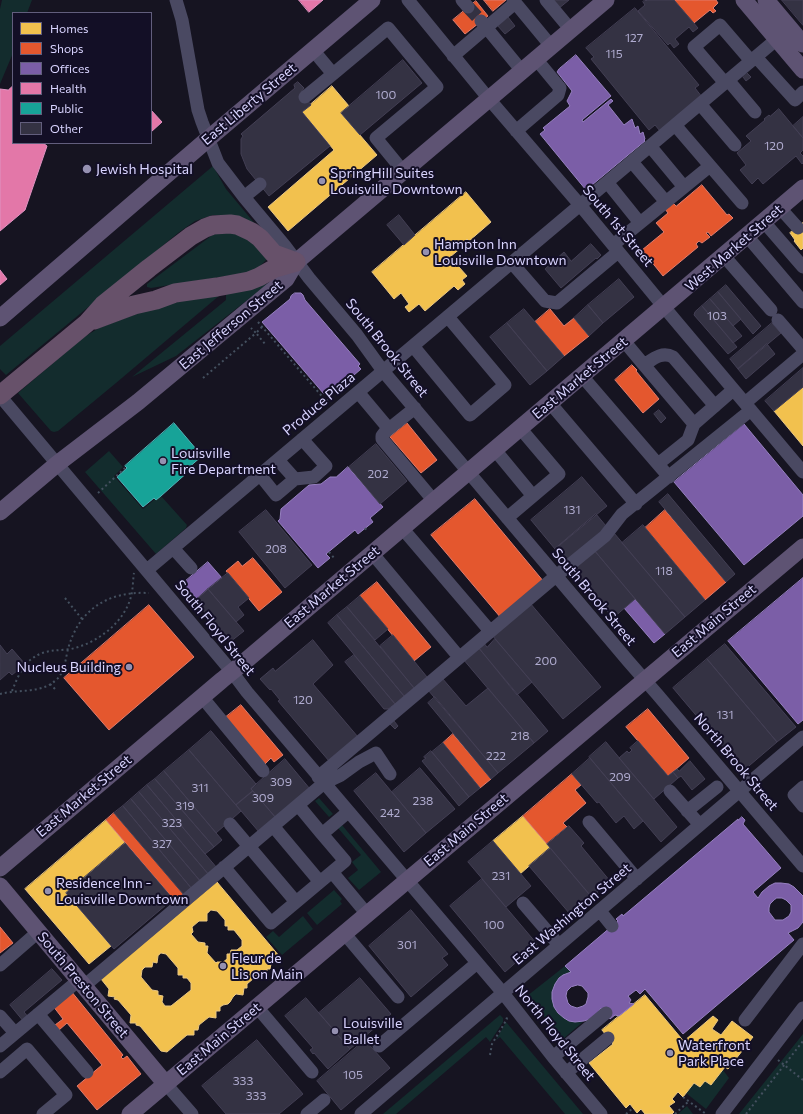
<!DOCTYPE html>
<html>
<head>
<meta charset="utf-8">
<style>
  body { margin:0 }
  #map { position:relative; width:803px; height:1114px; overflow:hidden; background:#161421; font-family:Commissioner,sans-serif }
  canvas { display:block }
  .legend { position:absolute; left:12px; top:12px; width:140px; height:132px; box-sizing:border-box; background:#130f26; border:1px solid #625e7d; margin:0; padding:5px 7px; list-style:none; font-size:12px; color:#d9d4ff }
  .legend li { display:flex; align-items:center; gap:8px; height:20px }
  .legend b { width:20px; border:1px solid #625e7d }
</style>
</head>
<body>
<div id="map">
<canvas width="803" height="1114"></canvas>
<ul class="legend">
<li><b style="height:11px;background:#f2c14e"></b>Homes</li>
<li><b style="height:11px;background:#e4572e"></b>Shops</li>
<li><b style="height:11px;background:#7b5ea7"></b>Offices</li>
<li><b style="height:11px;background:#e377a8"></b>Health</li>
<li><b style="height:11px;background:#17a398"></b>Public</li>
<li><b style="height:11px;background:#343243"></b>Other</li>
</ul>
</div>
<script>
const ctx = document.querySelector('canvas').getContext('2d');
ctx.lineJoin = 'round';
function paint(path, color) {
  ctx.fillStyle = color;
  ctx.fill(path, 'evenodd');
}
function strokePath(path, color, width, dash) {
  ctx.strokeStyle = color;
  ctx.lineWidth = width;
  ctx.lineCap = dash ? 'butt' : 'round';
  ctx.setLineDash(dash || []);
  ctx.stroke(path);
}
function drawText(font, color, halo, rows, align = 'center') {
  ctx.font = font + ' Commissioner,sans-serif';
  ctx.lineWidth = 4;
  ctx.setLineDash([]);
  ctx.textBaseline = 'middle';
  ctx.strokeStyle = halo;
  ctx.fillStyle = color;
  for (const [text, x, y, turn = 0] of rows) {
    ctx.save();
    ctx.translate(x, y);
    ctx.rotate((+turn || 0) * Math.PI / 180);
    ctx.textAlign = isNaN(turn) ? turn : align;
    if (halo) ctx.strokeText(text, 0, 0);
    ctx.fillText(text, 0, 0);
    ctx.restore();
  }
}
paint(new Path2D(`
  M2,0H32L27,13H13V53L0,84V9Z
  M213,166L226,189L261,231L259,233L246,219L233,215H213L195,221L178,233L6,375L0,369V346Z
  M222,231C244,231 254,244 268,258L258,268L246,273L151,288L147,287V284L211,236Z
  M269,283L176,356L132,377L226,300V294Z
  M220,295L116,383L58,431L54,432L51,431L18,393L84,337L99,328L155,307L191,299Z
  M109,451L123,467L114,476L143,509L155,499L161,496L187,525L186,528L156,554L85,472Z
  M319,798L333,814L329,817L315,801Z
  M342,825L381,872L359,890L348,878L358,870L352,862L361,855L338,828Z
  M334,890L342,899L340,901L342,904L317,925L307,913Z
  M303,916L313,929L282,955L266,937L273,931L279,937Z
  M565,966L571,972L563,975L558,1013C566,1020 573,1022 584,1021L563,1039L527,996Z
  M500,1015L503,1018V1022L490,1042L486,1037L396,1114H383Z
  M506,1022L583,1114H565L500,1037L496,1040Z
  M803,1034V1114H739Z
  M723,1070L729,1078L706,1109L686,1093L694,1083L700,1087L705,1081L711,1085Z
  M687,1106L693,1114H678Z`), '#132c2d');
const homes = new Path2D(`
  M332,86L349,106L341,113L377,155L288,231L268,207L334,150L302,112Z
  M466,192L491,222L469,241L467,239L461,245L462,247L450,257L467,276L462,280L465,284L458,290L454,286L425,311L419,304L409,312L405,307L409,304L401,293L394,299L372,272Z
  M803,223V248L801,250L794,241L795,240L790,233Z
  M803,387V446L774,411Z
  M523,816L550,848L520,874L493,841Z
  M106,820L125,843L66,893L111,946L89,964L25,889Z
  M217,882L280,957L271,964L270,969H267V974L260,973L247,984V988H244L243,995L236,994L233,997L230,1002L228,1004L223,1005L220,1007V1011H216V1018L209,1017L199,1025L198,1030H194V1035H187L167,1052L161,1051L140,1026L136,1025V1023H130L131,1015L118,1000L114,999L115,997L108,996L109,989L101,979ZM211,910L217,911L225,920V926H228V930H234L242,940V946L237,950H231L230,954H227V959L222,963V962H217L216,963L207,953L208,946H205V943L198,942L191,934L193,932L192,927L199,921H207V914ZM161,953L166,954L178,968V975H183V978H187L191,983V990L171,1006H165L162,1002L163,996L158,995V991L152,990L141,977L142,970L145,967H152L153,962L157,963L158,956Z
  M645,995L681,1038L684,1041L713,1016L718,1020L712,1029L721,1035L732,1021L753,1037L728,1069L725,1067L711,1085L705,1081L700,1087L694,1083L683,1097L678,1092L672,1099L675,1102L669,1106L674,1112L672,1114H645L641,1109L637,1113L630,1104L626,1108L589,1063L613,1044L602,1030Z`);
paint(homes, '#f2c14e');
strokePath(homes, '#eac783', 1);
const shops = new Path2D(`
  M484,0H506L493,11Z
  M674,0H716L718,3L713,8L716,11L713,13L710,10L694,23Z
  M476,1L488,16L465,34L453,20Z
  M702,185L727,215L729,214L733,218L711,236L708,232L706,233L710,237L702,243L699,241L696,244L698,247L663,276L642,250L664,232L656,223L668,213L665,209L673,203L676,206Z
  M550,309L564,326L574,318L589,336L564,356L535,322Z
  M632,365L637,370L636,371L659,399L643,413L615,380Z
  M407,423L437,460L421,473L390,437Z
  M475,499L544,582L501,618L431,535Z
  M665,510L726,582L705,600L645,528Z
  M253,558L282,592L259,611L226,571L238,561L242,566Z
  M377,582L431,647L414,661L360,596Z
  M149,605L194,657L109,730L64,678Z
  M241,705L283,755L274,762L271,758L265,764L226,717Z
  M648,709L689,758L668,776L626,727Z
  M453,734L491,779L480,788L443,743Z
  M572,774L581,785L575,790L586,803L563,823L567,827L547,844L523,816Z
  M114,813L184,894L175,901L106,820Z
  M0,927L13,943L0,953Z
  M71,991L123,1055L121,1057L123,1059L127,1056L141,1074L97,1110L77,1086L102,1065L67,1023L59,1030L55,1025L63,1019L53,1006Z`);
paint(shops, '#e4572e');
strokePath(shops, '#e17c6d', 1);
const offices = new Path2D(`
  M576,55L611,96L582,120L583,122L611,99L613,101L608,105L624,125L632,119L635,128L638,126L640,134L643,132L645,139L644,140L645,141L586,190L540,134L545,130L543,128L570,106L567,101L572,91L557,72L559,69Z
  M295,293H301L303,295L305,300L360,364L358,366L361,369L332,394L329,390L324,394L262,322L290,299L291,296Z
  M744,424L803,495V516L744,565L674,482Z
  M348,467L383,507L370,518L373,522L358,534L355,530L326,554L330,558L318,568L278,521L280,519L281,509L309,485L321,484L330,477H336Z
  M208,562L222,578L197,599L188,589L186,591L181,585Z
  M803,578V720L798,724L728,641Z
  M635,599L665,634L654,643L624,608Z
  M742,817L745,820L743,824L781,868L753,892L758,898L762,892L769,886L775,883H781L789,884L794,887L803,896V922L798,928L788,933L794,940L683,1034L645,989L640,994L636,990L628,996L631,1000L629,1003L634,1004L619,1016L615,1015L610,1019L601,1008L597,1014L591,1019L584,1021L575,1022L569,1021L564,1018L558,1013L554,1007L552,999V992L555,984L559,978L563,975L571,972L565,966L618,921L616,919L622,914L623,916L738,819V820ZM777,898H782L786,900L791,905V912L789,916L783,920H775L769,912V908L770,904L774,900ZM578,985L582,986L588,993V997L586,1004L583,1006L577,1008L571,1006L568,1003L566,996L567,991L571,987Z`);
paint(offices, '#7b5ea7');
strokePath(offices, '#9781c1', 1);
const health = new Path2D(`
  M299,0H323L309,12Z
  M13,86V143H43L47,146L25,210L0,231V89L8,90Z
  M151,110L162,122L151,132Z
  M0,270L7,279L0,285Z`);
paint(health, '#e377a8');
strokePath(health, '#e093c2', 1);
const public = new Path2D(`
  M174,423L202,456L187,469L189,471L161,496L156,500L154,498L143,507L117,477L127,468L125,466Z`);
paint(public, '#17a398');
strokePath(public, '#51b2b7', 1);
const building = new Path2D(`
  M550,0H569L558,9Z
  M645,0L646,1L647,0H674L698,28L693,32L689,27L675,39L679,44L674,48L670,43L668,45L638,11L645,5L643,2Z
  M782,0H803V25Z
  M635,8L699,85L695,88L702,97L660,131L655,125L649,130L591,59L594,57L586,48Z
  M508,17L515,26L505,34L497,25Z
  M403,60L422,83L360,135L341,113Z
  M747,73L751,77L746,81L743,77Z
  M298,82L304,88L301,92L311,105L302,112L330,146L269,196L247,169L241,154V139L243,136L241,134L295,88L294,85Z
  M779,109L803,138V150L800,153L803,156V163L802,164L796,156L763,184L758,178L752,184L740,170L746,165L737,153L751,141L746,136L765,120L764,119L769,115L770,116Z
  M803,117V138L793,126Z
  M399,215L415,235L404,245L387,225Z
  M591,244L601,255L597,259L596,258L561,288L545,269L564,252L571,261Z
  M619,279L634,297L603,323L588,305Z
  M726,285L761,326L753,334L718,292Z
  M718,292L741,319L733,326L710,299Z
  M710,299L742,336L733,343L702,306Z
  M588,305L603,323L589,336L574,318Z
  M702,306L737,347L728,354L694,315L695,312Z
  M524,309L564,356L547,371L507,323Z
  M507,323L547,371L530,385L490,337Z
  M772,323L781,333L738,369L730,359Z
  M767,344L775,354L746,379L738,369Z
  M803,368V387L774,411L765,401Z
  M659,410L666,418L661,423L654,414Z
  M376,444L407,481L380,504L349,467Z
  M582,477L607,506L555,549L531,520Z
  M668,494L735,574L726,582L659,502Z
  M266,510L312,565L285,588L239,532Z
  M596,514L606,526L602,533L567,563L555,549Z
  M643,525L705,600L685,617L622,543Z
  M614,533L685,617L665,634L594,550Z
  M594,550L635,599L613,618L571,569Z
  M228,573L249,598L238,607L244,615L236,622L208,589Z
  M208,589L244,631L230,642L195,601Z
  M360,596L388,629L375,640L347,607Z
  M530,603L601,687L563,719L492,635Z
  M347,607L414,688L404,696L337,615Z
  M337,615L404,696L395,704L328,623Z
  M393,635L427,677L414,688L380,646Z
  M495,639L532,682L517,695L478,647L483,642L487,647Z
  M313,640L333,665L313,684L358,737L329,761L278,701L280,700L271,689L270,690L260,679L273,668L275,671Z
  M725,644L796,727L777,742L707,659Z
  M0,645L7,654L12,649L25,664L12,675L9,672L0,680Z
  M478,647L548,731L534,743L463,659Z
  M354,655L395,704L388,709H384L345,662Z
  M707,659L777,742L743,771L673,688Z
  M442,678L466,706L488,688L534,743L498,773L428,690Z
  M435,697L498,773L491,779L428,703Z
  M394,721L398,726L395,729L390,724Z
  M211,731L256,784L251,789L253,791L236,805L189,750Z
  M638,741L668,776L673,772L678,778L654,799L619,758L627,751L629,753L632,750L630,748Z
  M606,742L677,827L661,842L589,757Z
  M443,743L480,788L469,797L432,752Z
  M189,750L241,811L216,833L164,771Z
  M431,751L469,797L459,806L422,761L426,758L424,757Z
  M590,758L643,821L634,829L624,816L616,823L599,802L597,803L572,774Z
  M285,759L310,789L276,818L251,789Z
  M690,761L705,779L692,790L681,776L678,778L673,772L677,769L679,771Z
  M420,768L455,809L426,833L392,792Z
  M164,771L222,840L214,847L155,779Z
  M376,773L426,833L404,852L354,791Z
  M155,779L214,847L205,854L147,785Z
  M147,785L217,868L209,875L139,792Z
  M253,791L276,818L259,832L236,805Z
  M139,792L209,875L201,882L131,799Z
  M131,799L201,882L192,889L123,806Z
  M123,806L192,889L184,895L114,813Z
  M569,826L584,843L581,846L610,881L597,892L598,894L593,899L547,844Z
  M493,841L531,886L506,907L468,862Z
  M125,843L173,899L114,949L66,893Z
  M550,848L591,896L570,914L529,866Z
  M482,879L537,944L505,972L450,906Z
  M411,910L448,954L442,958L448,965L411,997L369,946Z
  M52,969L62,980L24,1012L29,1018L24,1022L10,1005Z
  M360,978L391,1014L350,1049L319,1013Z
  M306,998L350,1049L328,1069L314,1053L313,1054L310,1050L313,1048L285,1016Z
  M257,1040L303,1094L279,1114H226L202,1086Z
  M365,1040L390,1068L341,1110L317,1081Z`);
paint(building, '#343243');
strokePath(building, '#433f54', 1);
strokePath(new Path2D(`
  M468,7L481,21`), '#333142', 13, [13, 6]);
strokePath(new Path2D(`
  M258,322L326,401L328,400
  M262,327L256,333L265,344
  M203,378L256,333L251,328
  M98,493L125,468
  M365,528L368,532
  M329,552L335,559
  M65,598L82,619
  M50,684L55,689
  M12,691C17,679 22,665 33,658C45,649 57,651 71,649C98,643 127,621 132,592C133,586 133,579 134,573
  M0,694C18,689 41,694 56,680C65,672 65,661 68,649C79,609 108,591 149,593
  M490,1055L492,1044L507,1019L506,1017
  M778,1060L803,1080
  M683,1097L706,1114
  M626,1114L633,1108
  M675,1114L689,1101
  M746,1114L803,1041`), '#44505f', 2, [2, 3]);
strokePath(new Path2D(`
  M176,0L182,20L198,110L202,122L218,163L244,197L285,246L309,278L357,335L383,371L629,662L657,694L803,866
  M408,0L489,99L580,205L664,307L803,472
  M462,0L468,7
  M513,0L551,46
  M546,0L571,30
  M481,21L522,71
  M313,50L333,74L388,28L437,87L376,138L403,171
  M453,56L515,3
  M756,57L795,100L803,92
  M728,80L755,112
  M725,83L694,47L720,25L751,61
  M305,97L333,74
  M700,104L735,145
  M675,125L742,203
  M516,131L558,95L560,88L536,59
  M650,146L684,187
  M632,162L666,202
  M607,182L640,223
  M244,197L260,184
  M780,208L798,228
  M764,222L803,267
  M747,236L803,302
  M613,245L710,166
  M724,256L771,310
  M512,263L545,301L557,303L618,252
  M778,320L803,349
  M624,341L644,365
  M413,346L470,415L505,385L448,317
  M582,376L669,477
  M358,392L389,429
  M0,396L232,672L247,692L503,993L553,1057L601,1114
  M550,403L636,504
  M745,403L803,354
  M415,408L385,432L382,436V439L434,501
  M694,424L644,365C653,359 662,351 673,357L715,406
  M495,450L533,496
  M278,460L295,479L314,477L326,466L302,439
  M658,464L688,440L694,424L733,390
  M260,475L276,495L295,479
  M507,518L559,474L520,428
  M402,528L490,631
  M173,548L191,568
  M372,553L459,657
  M147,570L777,39
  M202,697L263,771
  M318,777L556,576L605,536L622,514L751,410
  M803,787L794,795L803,806
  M670,791L700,825
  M298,805L322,834L348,812
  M687,811L717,787
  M589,822L637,879
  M230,824L296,902
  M273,826L320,882
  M224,867L271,923L345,861L322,834
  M332,872L367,914
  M523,903L559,945
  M600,911L612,926
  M344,933L398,997
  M0,965L38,932
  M84,986L324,783L341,775L359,762L376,753L390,774
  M257,1007L312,1072
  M38,1014L87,1072
  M0,1016L15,1033
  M745,1020L803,944
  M0,1046L79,980
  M379,1046L477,963
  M553,1057L606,1013
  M0,1072L27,1049L66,1095L43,1114
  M566,1073L608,1038
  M165,1083L192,1114
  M307,1114L324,1100
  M361,1114L803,737
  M722,1114L803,1008`), '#4a4962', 13);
strokePath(new Path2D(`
  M744,0L803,70
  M766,0L803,44
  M0,318L208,139L372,0
  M0,512L57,464L138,402L286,279L296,262L606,0
  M0,868L222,680L243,663L803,188
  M0,886L165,1083
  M130,1114L803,547`), '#5e5373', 17);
strokePath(new Path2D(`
  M94,320L134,305L156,300L175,293L217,287L249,281L259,277L275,268L296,262
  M0,395L87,323L103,305L149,268L191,236L205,228L213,225L230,224L237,225L252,232L260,238L274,254L296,262`), '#67516a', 19);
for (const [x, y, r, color] of [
  [87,169,5,"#9591b1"],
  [322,181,4,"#9591b1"],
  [426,252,4,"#9591b1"],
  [163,461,4,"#9591b1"],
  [129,667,4,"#9591b1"],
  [48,891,4,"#9591b1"],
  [223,966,4,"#9591b1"],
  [335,1031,4,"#9591b1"],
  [670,1053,4,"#9591b1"]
]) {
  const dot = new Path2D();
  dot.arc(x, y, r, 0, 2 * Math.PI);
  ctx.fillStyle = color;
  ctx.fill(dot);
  strokePath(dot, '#130f26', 1.5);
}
drawText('12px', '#b0acd0', null, [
  ["127",634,38],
  ["115",614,54],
  ["100",386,95],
  ["120",774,146],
  ["103",717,316],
  ["202",378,474],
  ["131",572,510],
  ["208",276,549],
  ["118",664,571],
  ["200",546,661],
  ["120",303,700],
  ["131",725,715],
  ["218",520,736],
  ["222",496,756],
  ["209",620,777],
  ["309",281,782],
  ["311",200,788],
  ["309",263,798],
  ["238",423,801],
  ["319",185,806],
  ["242",390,813],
  ["323",172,823],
  ["327",162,844],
  ["231",501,876],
  ["100",494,925],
  ["301",407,945],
  ["105",353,1075],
  ["333",243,1081],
  ["333",256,1096]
]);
drawText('14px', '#d9d4ff', '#130f26', [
  ["East Liberty Street",249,104,-40],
  ["South 1st Street",618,226,50],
  ["West Market Street",734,248,-41],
  ["East Jefferson Street",231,325,-40],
  ["South Brook Street",387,348,51],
  ["East Market Street",580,378,-40],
  ["Produce Plaza",319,404,-40],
  ["East Market Street",332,587,-40],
  ["South Brook Street",594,597,50],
  ["East Main Street",714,621,-40],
  ["South Floyd Street",215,628,51],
  ["North Brook Street",736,762,50],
  ["East Market Street",84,796,-40],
  ["East Main Street",466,830,-40],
  ["East Washington Street",572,914,-40],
  ["South Preston Street",83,985,50],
  ["North Floyd Street",555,1033,51],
  ["East Main Street",219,1039,-40]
]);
drawText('14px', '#d9d4ff', '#130f26', [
  ["Jewish Hospital",96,169],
  ["SpringHill Suites",330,173],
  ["Louisville Downtown",330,189],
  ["Hampton Inn",434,244],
  ["Louisville Downtown",434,260],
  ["Louisville",171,453],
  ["Fire Department",171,469],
  ["Nucleus Building",121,667,"right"],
  ["Residence Inn -",56,883],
  ["Louisville Downtown",56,899],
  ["Fleur de",231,958],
  ["Lis on Main",231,974],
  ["Louisville",343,1023],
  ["Ballet",343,1039],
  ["Waterfront",678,1045],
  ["Park Place",678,1061]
], 'left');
</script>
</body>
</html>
